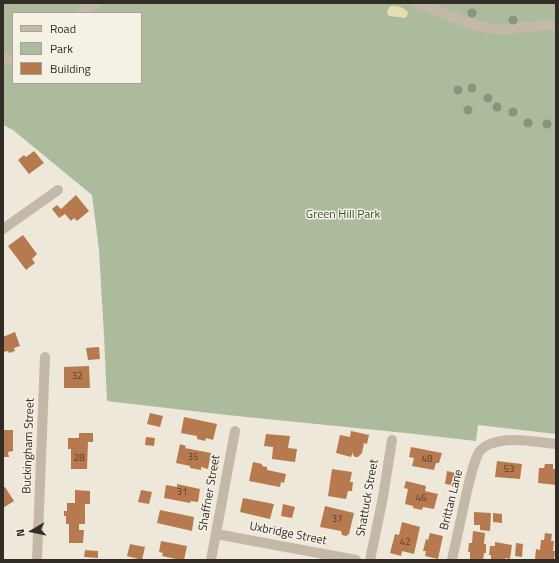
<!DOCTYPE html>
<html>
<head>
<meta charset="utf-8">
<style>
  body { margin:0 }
  #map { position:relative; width:559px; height:563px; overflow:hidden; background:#eee8da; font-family:"Titillium Web",sans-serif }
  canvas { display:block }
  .frame { position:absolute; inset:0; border:4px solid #322c27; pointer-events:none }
  .legend { position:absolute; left:12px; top:12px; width:130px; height:72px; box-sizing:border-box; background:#f6f1e5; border:1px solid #a8a299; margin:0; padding:5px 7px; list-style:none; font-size:12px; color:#322c27 }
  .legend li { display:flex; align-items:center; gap:8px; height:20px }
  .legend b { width:20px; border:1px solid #a8a299 }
  .north { position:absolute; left:12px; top:511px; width:40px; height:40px; -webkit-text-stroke:3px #f6f1e5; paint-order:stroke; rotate:261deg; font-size:11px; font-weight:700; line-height:16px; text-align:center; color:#322c27 }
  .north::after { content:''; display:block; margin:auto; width:14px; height:18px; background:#322c27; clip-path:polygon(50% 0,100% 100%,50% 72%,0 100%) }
</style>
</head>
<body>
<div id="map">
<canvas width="559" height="563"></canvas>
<div class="frame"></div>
<ul class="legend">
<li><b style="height:5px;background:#c4b9a7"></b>Road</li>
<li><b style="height:11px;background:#abbb9c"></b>Park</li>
<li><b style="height:11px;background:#b77a4e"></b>Building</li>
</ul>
<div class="north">N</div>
</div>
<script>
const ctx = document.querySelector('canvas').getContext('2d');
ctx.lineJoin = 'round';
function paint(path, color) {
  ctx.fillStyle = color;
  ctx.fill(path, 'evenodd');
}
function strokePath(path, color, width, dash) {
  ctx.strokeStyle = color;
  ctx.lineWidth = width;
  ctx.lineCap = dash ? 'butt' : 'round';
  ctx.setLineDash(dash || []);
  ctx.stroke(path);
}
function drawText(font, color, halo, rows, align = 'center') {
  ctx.font = font + ' "Titillium Web",sans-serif';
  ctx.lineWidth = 3;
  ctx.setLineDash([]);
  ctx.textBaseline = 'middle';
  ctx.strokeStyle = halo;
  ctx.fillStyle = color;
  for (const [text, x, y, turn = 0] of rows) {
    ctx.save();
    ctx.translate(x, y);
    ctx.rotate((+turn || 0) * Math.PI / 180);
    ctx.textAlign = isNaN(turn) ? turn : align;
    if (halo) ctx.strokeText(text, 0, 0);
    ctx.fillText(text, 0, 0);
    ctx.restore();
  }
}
paint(new Path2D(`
  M3,3H556V434L478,425L476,441L406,433L227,415L107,401L104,335L99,250L92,195L13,130L3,125ZM13,13H141V83H13Z`), '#abbb9c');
paint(new Path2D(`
  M391,6C397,5 404,8 408,12L407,16L405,18L398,17L389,16C386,12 387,9 391,6Z`), '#e6ddb3');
paint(new Path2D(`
  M34,151L44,163L29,174L18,160L24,155L26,157Z
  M76,195L89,211L77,221L74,218L71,221L65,214L59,218L52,209L57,205L61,209Z
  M23,235L37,254L32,259L35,263L26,270L8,246Z
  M15,332L20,346L14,348L15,351L9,353L8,351L3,352V337Z
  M99,347L100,359L88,360L86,348Z
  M89,366L90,388H64V367Z
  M150,413L163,416L160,427L147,424Z
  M184,417L217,424L213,440L206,438L205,441L197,439V436L181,433Z
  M3,430H13V451L8,452L9,457H3Z
  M351,431L369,435L367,444L364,443L362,453L358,457H355L353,455V452L351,457L336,453L340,435L350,437Z
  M79,433H93V442H88L87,469H71V449H68V438H79Z
  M266,434L290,436L288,448L297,449L295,462L272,459L273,447L264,446Z
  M146,437L155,438L154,446L145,445Z
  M180,444L186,446L185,448L211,453L208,469L201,467V470L190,468V466L176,463Z
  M411,447L442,453L439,463H436L434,470L412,466L414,458L409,457Z
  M497,461L522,464L520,479L495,477Z
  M253,462L262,464V466L267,467V470L286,474L284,483L281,482L280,487L249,481Z
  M545,464H553V469H556V485L538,483L539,468H544Z
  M332,469L352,472L350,482H353L352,491H348L346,499L328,496Z
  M447,471L460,474L458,486L445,484Z
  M406,481L426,486L425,491L438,494L434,509L423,507L422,510L413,508V506L405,504L408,489L404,488Z
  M177,484L200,489L198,502L191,501L190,503L164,498L166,485L177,487Z
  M5,487L14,501L3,508V488Z
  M75,490L90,491V504H85V524H79V530H84L83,543H69V524H66V516H64V511H67V503H75Z
  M141,490L152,492L149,504L138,502Z
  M243,498L274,504L270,519L240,512Z
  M283,504L295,507L292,518L281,516Z
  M325,506L354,513L349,534L346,536L342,535L341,531L320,527Z
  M160,510L194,517L192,531L157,523Z
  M474,512L491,513L490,531L480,530V525H474Z
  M493,513L502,514V523L493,522Z
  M402,522L420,527L414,554L402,551L401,556L390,553L395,534L399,535Z
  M473,531L485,533L484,544H486V553H484L483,560H470V552H468L469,543H472Z
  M430,533L443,536L438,559L425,556L426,551H423L426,539L428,540Z
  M545,533L552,534L551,541H554L553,551H555L554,560H537V559H535L536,549L540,550L541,540H544Z
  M161,541L187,546L184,560H176V559L162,556L163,553L159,552Z
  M495,542L512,545L510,559L505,558V560H491V555H489L490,546H495Z
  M516,543L523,544L522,557L515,556Z
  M130,544L145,547L142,560L127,556Z
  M85,550L98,551V558L84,557Z`), '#b77a4e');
strokePath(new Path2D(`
  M417,3L470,24L488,28L505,29L548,25L556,27
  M82,13C86,7 91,5 98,3
  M3,58L13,60
  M3,229L58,190
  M216,534L356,560
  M37,560L45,357
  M211,560L235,431
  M370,560L383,497L392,440
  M452,560C457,537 462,514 467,491C470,478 473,464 479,452C481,449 483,448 486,446C505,435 535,442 556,444`), '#c4b9a7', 10);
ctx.fillStyle = '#8c937b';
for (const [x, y] of [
  [472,13],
  [513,20],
  [472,88],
  [458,90],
  [488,98],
  [497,107],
  [468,110],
  [513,112],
  [528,123],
  [547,124]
]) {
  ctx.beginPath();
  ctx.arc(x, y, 4.5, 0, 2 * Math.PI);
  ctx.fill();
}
drawText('10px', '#534031', null, [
  ["32",77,377],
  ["35",193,458],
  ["28",79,459],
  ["48",427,460],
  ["53",509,470],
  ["31",182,493],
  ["46",421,499],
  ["37",337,520],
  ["42",405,543]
]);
drawText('12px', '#3c4d2d', '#f6f1e5', [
  ["Green Hill Park",343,215]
]);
drawText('12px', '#322c27', '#f6f1e5', [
  ["Buckingham Street",29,446,-88],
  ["Shaffner Street",210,493,-80],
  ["Shattuck Street",368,498,-80],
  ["Brittan Lane",452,500,-76],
  ["Uxbridge Street",288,534,11]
]);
</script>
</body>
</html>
